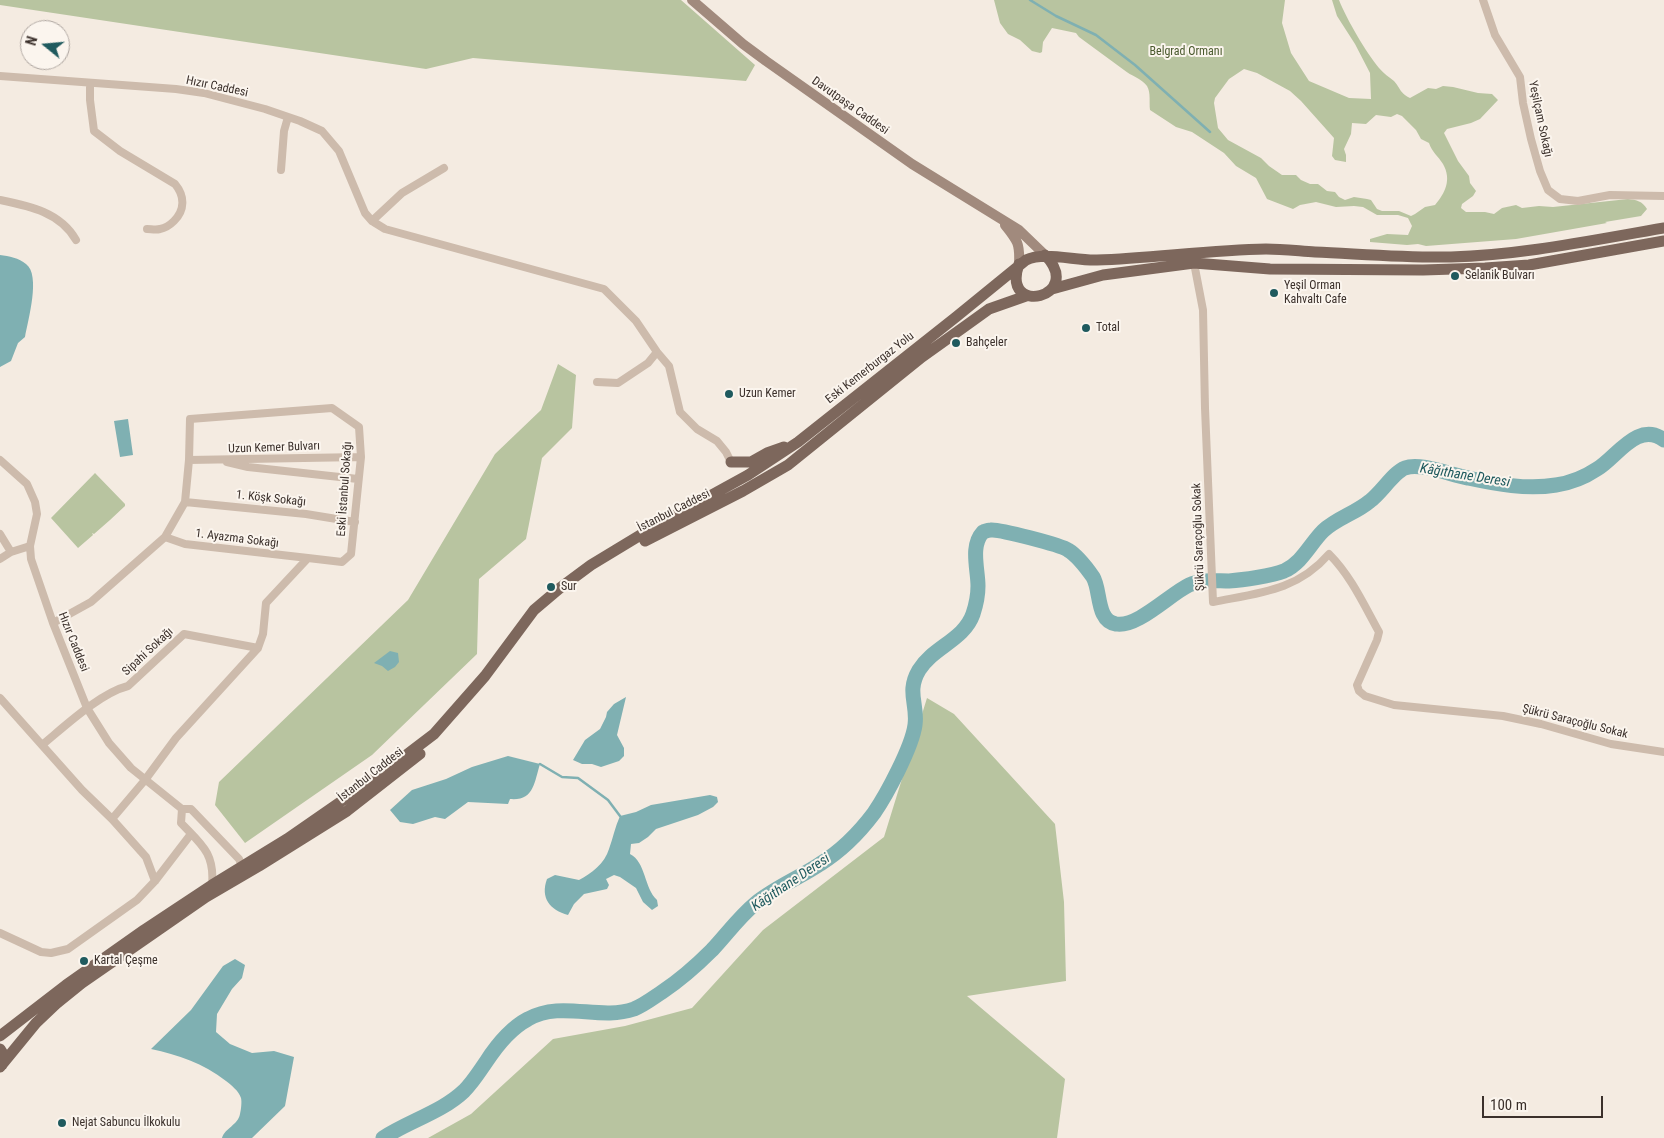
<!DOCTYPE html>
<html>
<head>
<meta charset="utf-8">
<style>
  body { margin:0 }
  #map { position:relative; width:1664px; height:1138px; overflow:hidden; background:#f4ebe1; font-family:"Roboto Condensed",sans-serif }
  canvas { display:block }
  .north { position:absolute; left:20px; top:20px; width:50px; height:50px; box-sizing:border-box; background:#fbf5ee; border:1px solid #aea6a0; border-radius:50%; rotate:287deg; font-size:14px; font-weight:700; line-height:20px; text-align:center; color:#3b302b }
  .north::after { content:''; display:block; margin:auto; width:18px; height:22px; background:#1f5a5e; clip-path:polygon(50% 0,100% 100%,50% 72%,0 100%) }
  .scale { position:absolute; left:1482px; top:1096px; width:121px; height:22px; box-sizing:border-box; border:2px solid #3b302b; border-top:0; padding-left:6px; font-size:15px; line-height:18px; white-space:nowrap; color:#3b302b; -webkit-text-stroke:4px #fbf5ee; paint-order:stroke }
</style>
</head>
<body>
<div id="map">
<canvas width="1664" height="1138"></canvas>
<div class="north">N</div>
<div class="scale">100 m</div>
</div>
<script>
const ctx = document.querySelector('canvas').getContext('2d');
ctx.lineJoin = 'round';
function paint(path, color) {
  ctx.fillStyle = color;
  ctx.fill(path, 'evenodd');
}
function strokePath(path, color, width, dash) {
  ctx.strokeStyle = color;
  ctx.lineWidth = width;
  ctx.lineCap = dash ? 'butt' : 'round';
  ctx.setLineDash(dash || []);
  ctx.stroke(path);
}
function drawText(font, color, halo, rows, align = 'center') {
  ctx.font = font + ' "Roboto Condensed",sans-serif';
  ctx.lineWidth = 4;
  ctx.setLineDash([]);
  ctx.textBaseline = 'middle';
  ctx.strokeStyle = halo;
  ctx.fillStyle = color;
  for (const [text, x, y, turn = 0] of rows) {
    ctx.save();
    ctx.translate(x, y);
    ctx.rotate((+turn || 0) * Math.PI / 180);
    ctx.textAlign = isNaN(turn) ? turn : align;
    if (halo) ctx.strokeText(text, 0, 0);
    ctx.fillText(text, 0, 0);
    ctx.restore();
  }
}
paint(new Path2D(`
  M0,0H681L755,65L746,81L473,58L426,69L0,5Z
  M994,0H1285L1282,23L1291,53L1309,81L1349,98L1371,99L1370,73L1355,44L1337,16L1332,0H1339C1347,20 1366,52 1379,68C1383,73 1389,77 1394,81C1401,89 1399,92 1410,98L1428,88L1436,89L1443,86L1453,87L1478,93L1492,94L1498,100L1480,119L1471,123L1447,129L1444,133L1458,161L1469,176L1470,183L1476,191L1473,196L1462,204L1461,208L1466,212H1485L1494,214L1502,208L1516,205L1522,208L1539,206L1553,207L1628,199C1637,200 1642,201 1647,209L1641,216L1605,222L1607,223L1516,239L1426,246L1418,244L1407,245L1370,242V239L1387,234L1408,235L1412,226L1408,218L1398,215H1377L1363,207L1354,206L1336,207L1316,202L1300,205L1293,209L1267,199L1256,178L1236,166L1224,153L1192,132L1176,127L1150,110C1149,102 1151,93 1147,86C1141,78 1131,76 1124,70C1109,59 1094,48 1079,37L1076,33L1052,28L1043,42L1042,52L1040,53L1032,51L1020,40L1008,34L1000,23ZM1244,69L1257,73L1290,91L1301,101L1334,138L1332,156L1335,160L1346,162V155L1344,149L1351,134L1352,123L1366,124L1376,115L1391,117L1397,114L1402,116L1416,130L1421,139L1429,143C1432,152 1438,156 1443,164C1452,180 1445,193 1435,205L1425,207L1415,214L1411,216L1399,211H1382L1377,209L1371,200L1367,199L1354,197L1345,200L1339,197L1335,192L1327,191L1318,184H1310L1301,180L1296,175H1282L1269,166L1261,158L1228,140L1218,128L1214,103L1215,98L1229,79Z
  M558,364L576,375L572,428L542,458L526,539L479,579L477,654L372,755L245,843L215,805L219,782L408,600L495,454L541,410Z
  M95,473L125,504V506L110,520L109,518L110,520L94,534L92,533L93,535L78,548L51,518Z
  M927,698L954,714L1055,824L1064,902L1066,981L967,996L1065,1079L1057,1138H428L471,1114L553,1039L625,1026L692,1008L763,930L884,837Z`), '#b8c4a0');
paint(new Path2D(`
  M0,255C9,256 19,258 26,264C41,275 28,320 25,337L18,343L11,361L0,367Z
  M128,419L133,455L120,457L114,421Z
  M390,651L398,653L399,662L395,667L388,671L382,666L374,663Z
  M626,697L617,735L624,748V756L619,761L601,767L592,764H582L573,760L585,740L600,729L606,717L607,712L614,704Z
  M508,756L540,764C534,783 534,801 510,799L508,804L468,802L445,819L435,817L413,824L400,822L390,810L412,790L446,779L472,767Z
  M710,795L717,797L718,802L713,807L698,815L656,829L648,837L639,843L631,844L630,854C646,862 644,888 657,900L658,906L652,910L643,902L636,888L620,877L614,875L606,879L609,885L607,889L584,894L574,904L568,915C550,910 540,898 547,879L555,875L579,880C591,874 605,863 609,849C613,838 615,827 620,816L636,812L651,805Z
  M235,959L245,965L242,978L232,989L217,1014L216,1032L230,1044L252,1053L274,1051L294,1057L285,1106L252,1138H222C225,1128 238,1125 240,1114C241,1110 242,1102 241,1098C239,1091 231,1085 226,1081C203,1063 178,1055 151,1049L191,1010L223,966Z`), '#7fb0b2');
strokePath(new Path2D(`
  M1030,0L1056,16L1096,35L1135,65L1210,132
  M540,764L562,777L578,778L608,800L620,816`), '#7fb0b2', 2.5);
strokePath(new Path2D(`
  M383,1138C409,1121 442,1112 464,1091C473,1082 479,1072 486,1062C497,1045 511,1028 528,1019C562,1000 599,1021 634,1009C644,1005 653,998 662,992C680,980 696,966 712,950C727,934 739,917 756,903C776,887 799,878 820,864C841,851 859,833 874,813C887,794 912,747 915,725C918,704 906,692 919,670C933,647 964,640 973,614C976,605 978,596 978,586C978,569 970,546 983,532C986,531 987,530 991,530C999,529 1061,545 1068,550C1078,556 1086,567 1093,577C1101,590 1096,621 1116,624C1137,628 1170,594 1189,585C1202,579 1215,581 1229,581C1242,580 1272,576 1284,571C1302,563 1310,544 1323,531C1337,518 1356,513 1370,501C1381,493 1394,472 1405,468C1420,462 1451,475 1468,478C1496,484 1527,490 1556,485C1570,483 1585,477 1597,469C1616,458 1638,420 1664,440`), '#7fb0b2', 15);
strokePath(new Path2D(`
  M1483,0L1495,35L1520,77L1523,103L1531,139L1540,171L1548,190L1560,199L1578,201L1610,195L1664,196
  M0,76L176,89L204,93L265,109L300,121L322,131L339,151L365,213L372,221L385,229L604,289L636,321L657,352L669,366L680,412L697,429L717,441L726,452L731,462
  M90,84V100L94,131L120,151L175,184C185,196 185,210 174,221C170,225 166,228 160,229C156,230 151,229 147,229
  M281,170L284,131L288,117
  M0,200C29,206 60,212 76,240
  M372,221L402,193L444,168
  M1194,263L1203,310L1205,408L1213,602C1259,593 1297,591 1329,554C1351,576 1364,605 1379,632L1377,640L1357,685L1359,691L1365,696L1394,705L1503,716L1541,724L1611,744L1664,752
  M597,382L618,383L648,363L657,352
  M0,460L27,484L35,502L37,514L30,546L31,559L53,623L87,708L109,743L131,768L182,809H191L239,859L242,866
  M189,460L361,457
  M227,462L248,467L358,479
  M185,502L306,514L355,522
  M0,534L11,552
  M165,537L185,544L308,558
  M0,559L11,552L30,546
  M53,623L91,602L165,537L185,502L189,460L190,419L332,408L359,427L361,457L351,554L342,562L308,558L266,603L263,634L258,648L176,738L145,780L112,819
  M0,698L82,790L112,819L146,857L155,881
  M42,745C64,727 100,693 128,686L184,634L258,648
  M182,809L181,823C201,844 215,853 212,885
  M0,933L41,952L51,953L68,949L137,900L155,881L191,834`), '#cdbbac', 8);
strokePath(new Path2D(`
  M692,0L743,44L766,61L912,164L1019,230L1045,255
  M1005,225C1018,241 1020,244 1019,264`), '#a18a7d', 10);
strokePath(new Path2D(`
  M1019,264C1000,318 1086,297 1045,255
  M1052,289L1103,275L1194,263L1270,269L1423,270L1485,268L1529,265L1664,241
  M731,462H751L767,453L784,447
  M645,541L743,491L788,465L922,357L964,327L989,309L1026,296
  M0,1036L66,985L144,930L212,885L287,839L388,769L434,734L485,676L534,610L560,588L591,565L657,525L748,475L798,442L956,317L1026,260C1044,251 1076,261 1097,260C1153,258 1210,250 1266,249C1282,249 1299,251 1315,252C1360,254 1406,258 1451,257C1523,255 1593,240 1664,228
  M0,1049L5,1057L2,1065
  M0,1067L36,1023L56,1004L82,983L206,897L259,866L347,811L420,754`), '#7d675c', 11);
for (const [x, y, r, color] of [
  [1455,276,5,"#1f5a5e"],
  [1274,293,5,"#1f5a5e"],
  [1086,328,5,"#1f5a5e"],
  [956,343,5,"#1f5a5e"],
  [729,394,5,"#1f5a5e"],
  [551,587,5,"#1f5a5e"],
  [84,961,5,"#1f5a5e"],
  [62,1123,5,"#1f5a5e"]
]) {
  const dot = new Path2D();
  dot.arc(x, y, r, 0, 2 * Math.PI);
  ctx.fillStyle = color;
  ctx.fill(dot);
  strokePath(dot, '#fbf5ee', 2);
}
drawText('12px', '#4a5a2e', '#fbf5ee', [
  ["Belgrad Ormanı",1186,52]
]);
drawText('12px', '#3b302b', '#fbf5ee', [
  ["Hızır Caddesi",217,87,12],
  ["Davutpaşa Caddesi",850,106,35],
  ["Yeşilçam Sokağı",1540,119,78],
  ["Eski Kemerburgaz Yolu",870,368,-38],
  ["Uzun Kemer Bulvarı",274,448,-2],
  ["Eski İstanbul Sokağı",345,489,-86],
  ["1. Köşk Sokağı",271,499,6],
  ["İstanbul Caddesi",674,511,-27],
  ["Şükrü Saraçoğlu Sokak",1199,537,-92],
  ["1. Ayazma Sokağı",237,539,7],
  ["Hızır Caddesi",73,642,68],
  ["Sipahi Sokağı",148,652,-43],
  ["Şükrü Saraçoğlu Sokak",1575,722,14],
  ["İstanbul Caddesi",371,775,-38]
]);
drawText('12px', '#3b302b', '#fbf5ee', [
  ["Selanik Bulvarı",1465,276],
  ["Yeşil Orman",1284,286],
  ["Kahvaltı Cafe",1284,300],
  ["Total",1096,328],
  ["Bahçeler",966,343],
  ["Uzun Kemer",739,394],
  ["Sur",561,587],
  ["Kartal Çeşme",94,961],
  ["Nejat Sabuncu İlkokulu",72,1123]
], 'left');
drawText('italic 14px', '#1f5a5e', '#fbf5ee', [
  ["Kâğıthane Deresi",1465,476,9],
  ["Kâğıthane Deresi",791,883,-34]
]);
</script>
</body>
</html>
